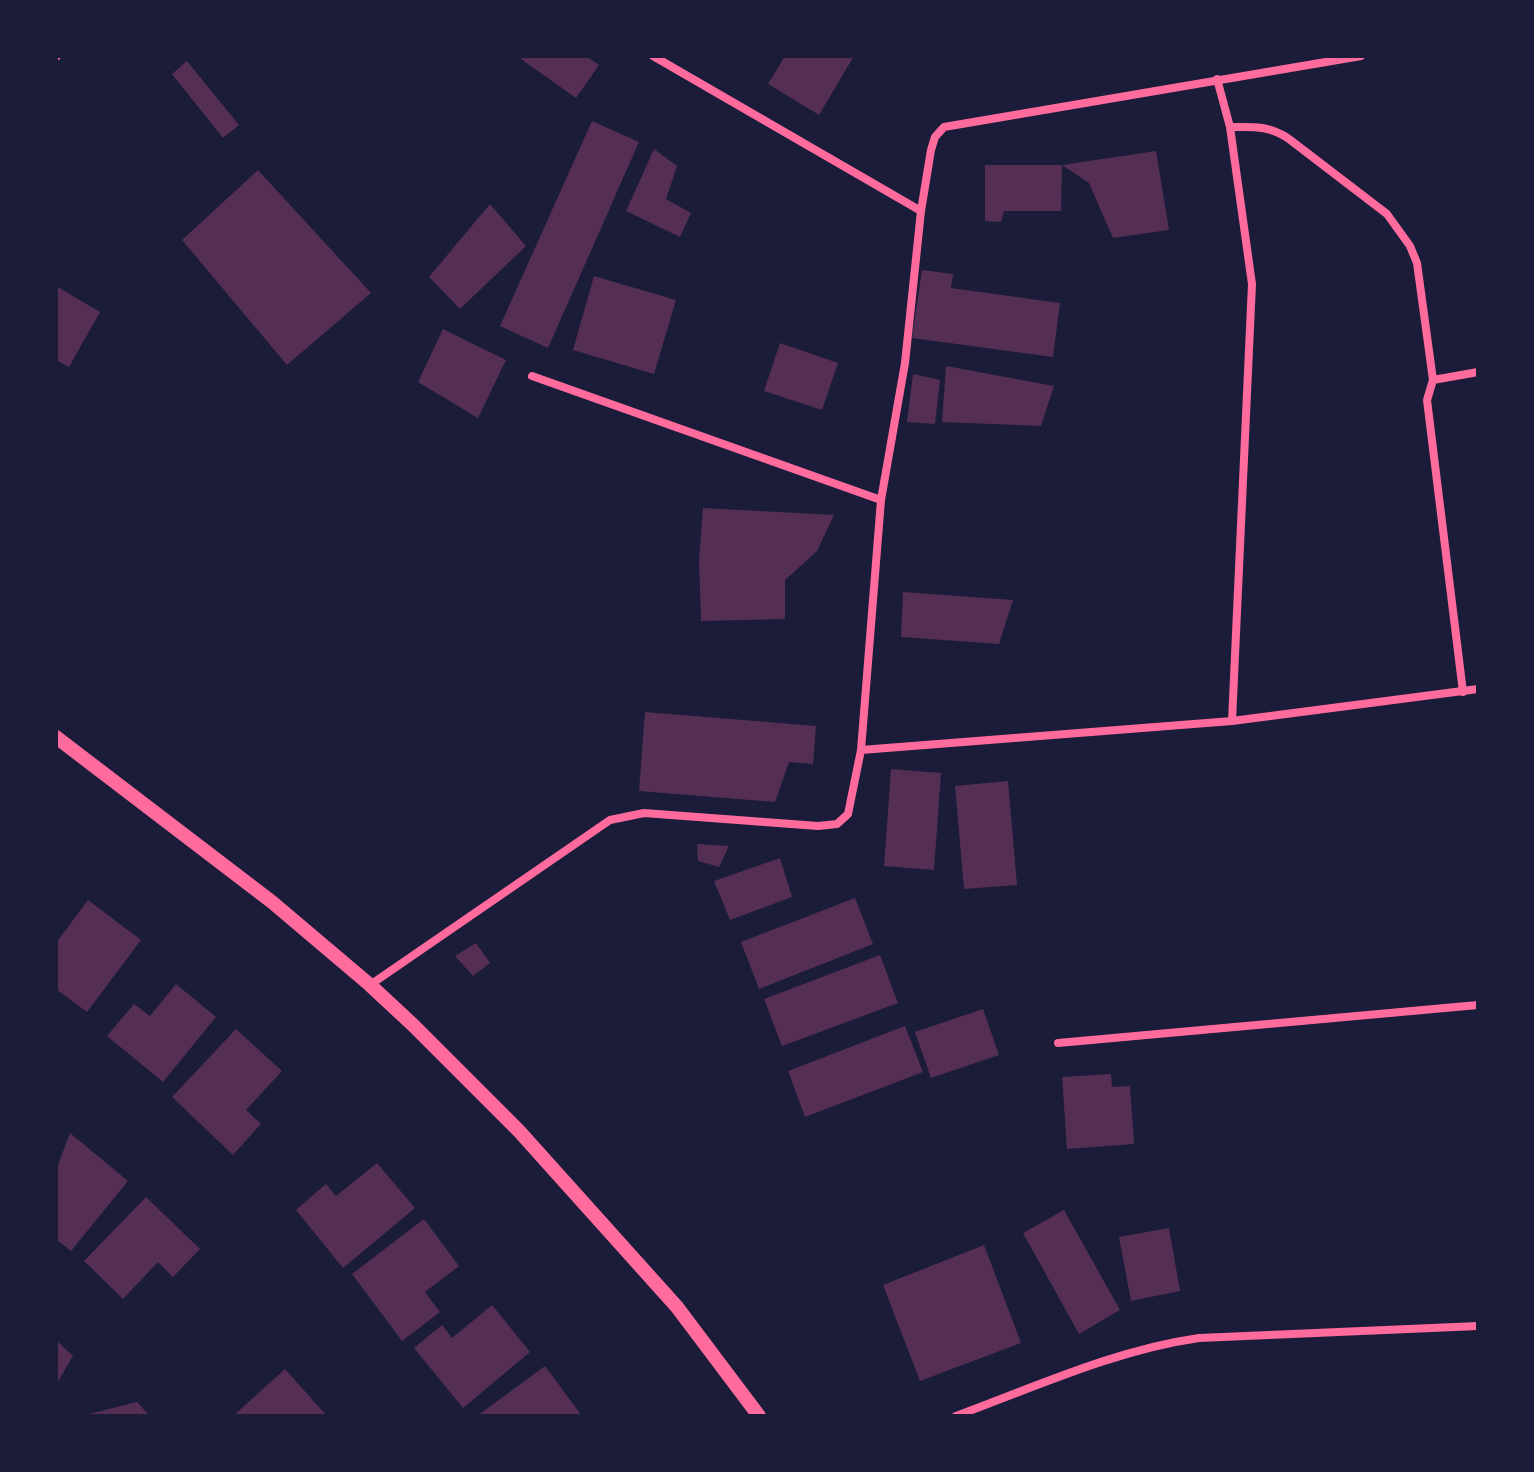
<!DOCTYPE html>
<html>
<head>
<meta charset="utf-8">
<style>
  body { margin:0 }
  #map { position:relative; width:1534px; height:1472px; overflow:hidden; background:#1b1b3a; font-family:Montserrat,sans-serif }
  canvas { display:block }
  .frame { position:absolute; inset:0; border:58px solid #1b1b3a; pointer-events:none }
</style>
</head>
<body>
<div id="map">
<canvas width="1534" height="1472"></canvas>
<div class="frame"></div>
</div>
<script>
const ctx = document.querySelector('canvas').getContext('2d');
ctx.lineJoin = 'round';
function paint(path, color) {
  ctx.fillStyle = color;
  ctx.fill(path, 'evenodd');
}
function strokePath(path, color, width, dash) {
  ctx.strokeStyle = color;
  ctx.lineWidth = width;
  ctx.lineCap = dash ? 'butt' : 'round';
  ctx.setLineDash(dash || []);
  ctx.stroke(path);
}
paint(new Path2D(`
  M523,56H586L599,65L576,98L521,59Z
  M785,56H854L819,115L768,84Z
  M187,61L239,125L223,138L172,74Z
  M592,121L639,142L548,348L500,326Z
  M654,149L677,166L666,199L691,213L680,237L626,211Z
  M1156,151L1169,230L1113,238L1089,183L1062,165L1061,211H1004L1001,222L985,221V165H1062Z
  M258,170L371,293L287,365L182,240Z
  M490,204L526,246L460,309L429,277Z
  M922,270L953,274L951,288L1060,303L1053,357L912,338Z
  M594,276L676,300L654,374L573,350Z
  M56,286L100,312L69,367L56,360Z
  M443,329L506,360L478,418L418,382Z
  M780,343L838,363L822,410L764,391Z
  M946,366L1054,386L1041,426L942,422Z
  M913,374L940,380L935,424L907,422Z
  M703,508L834,515L817,551L785,580V619L701,621L699,561Z
  M903,592L1013,600L999,644L901,637Z
  M645,712L816,726L813,764L789,762L775,802L639,791Z
  M891,769L941,773L934,870L884,866Z
  M1008,781L1017,885L964,889L955,786Z
  M697,844L729,846L719,867L698,861Z
  M780,858L792,897L730,920L714,881Z
  M855,898L873,944L759,989L741,942Z
  M88,900L141,940L87,1012L56,989V943Z
  M476,943L490,963L473,976L455,956Z
  M880,955L898,1003L782,1046L764,999Z
  M176,984L216,1017L163,1082L107,1036L134,1004L150,1016Z
  M983,1009L999,1055L931,1078L915,1032Z
  M905,1026L923,1072L805,1117L788,1071Z
  M236,1029L282,1071L246,1110L261,1124L233,1155L172,1097Z
  M1111,1074L1112,1087L1130,1086L1134,1144L1067,1149L1062,1077Z
  M70,1133L128,1181L71,1251L56,1239V1170Z
  M377,1163L415,1208L343,1268L296,1210L326,1184L336,1196Z
  M146,1197L200,1249L173,1277L158,1262L123,1299L84,1261Z
  M1064,1210L1120,1310L1079,1334L1023,1233Z
  M424,1219L459,1266L425,1292L440,1312L402,1341L352,1274Z
  M1169,1228L1180,1291L1131,1301L1119,1237Z
  M984,1245L1021,1343L920,1381L883,1285Z
  M492,1305L530,1352L463,1408L414,1348L442,1325L452,1338Z
  M56,1340L73,1356L56,1385Z
  M545,1366L582,1416H477Z
  M285,1369L327,1416H233Z
  M137,1402L150,1416H85V1415Z`), '#542f53');
strokePath(new Path2D(`
  M653,56L921,211
  M56,57L57,56
  M1217,79L1230,127L1252,284L1232,721
  M1230,127C1253,127 1269,125 1289,139L1387,214L1410,246L1417,263L1433,380L1427,400L1463,692
  M532,376L881,500
  M1433,380L1478,372
  M861,750L1232,721L1478,689
  M370,985L610,820L644,813L818,826L837,824L848,814L861,750L881,500L905,363L921,211L931,150L935,137L944,127L1361,56
  M1058,1043L1478,1005
  M956,1416C1035,1387 1115,1350 1199,1338L1478,1326`), '#ff6b9d', 8);
strokePath(new Path2D(`
  M56,737L272,902L370,985L413,1025L519,1131L677,1307L759,1416`), '#ff6b9d', 14);
</script>
</body>
</html>
